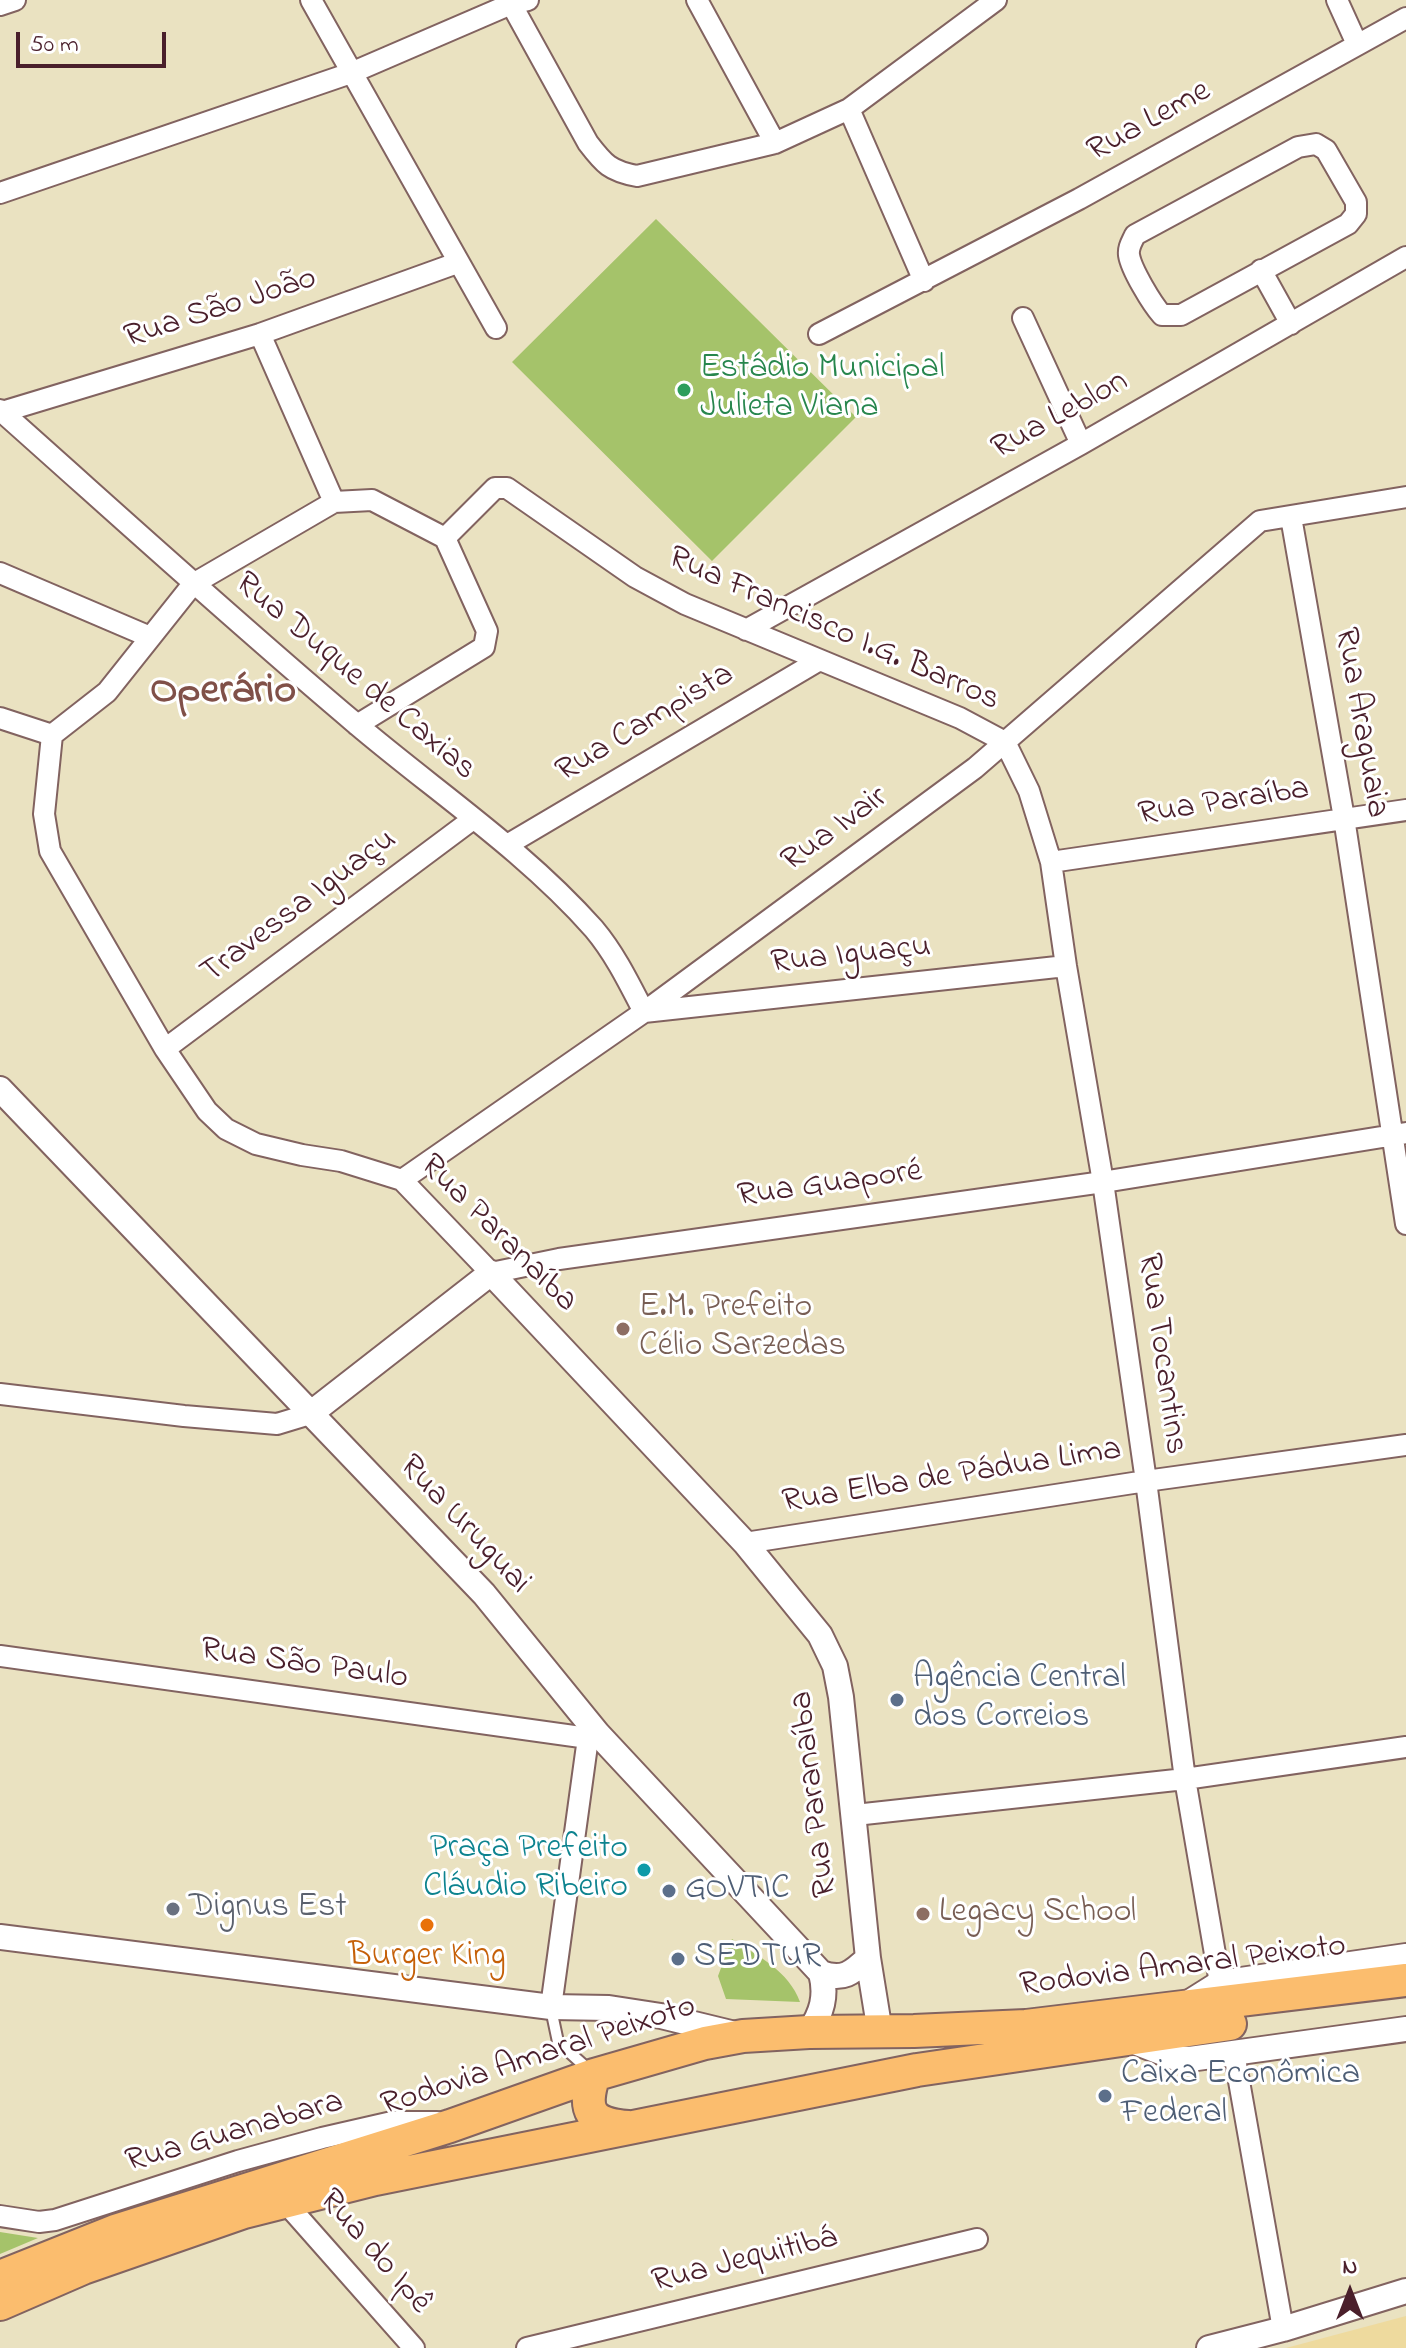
<!DOCTYPE html>
<html>
<head>
<meta charset="utf-8">
<style>
  body { margin:0 }
  #map { position:relative; width:1406px; height:2348px; overflow:hidden; background:#eae2c1; font-family:"Indie Flower",sans-serif }
  canvas { display:block }
  .north { position:absolute; left:1310px; top:2252px; width:80px; height:80px; -webkit-text-stroke:6px #fff; paint-order:stroke; rotate:0deg; font-size:22px; font-weight:700; line-height:32px; text-align:center; color:#4a1f2b }
  .north::after { content:''; display:block; margin:auto; width:28px; height:36px; background:#4a1f2b; clip-path:polygon(50% 0,100% 100%,50% 72%,0 100%) }
  .scale { position:absolute; left:16px; top:32px; width:150px; height:36px; box-sizing:border-box; border:4px solid #4a1f2b; border-top:0; padding-left:10px; font-size:24px; line-height:28px; white-space:nowrap; color:#4a1f2b; -webkit-text-stroke:6px #fff; paint-order:stroke }
</style>
</head>
<body>
<div id="map">
<canvas width="1406" height="2348"></canvas>
<div class="north">N</div>
<div class="scale">50 m</div>
</div>
<script>
const ctx = document.querySelector('canvas').getContext('2d');
ctx.lineJoin = 'round';
function paint(path, color) {
  ctx.fillStyle = color;
  ctx.fill(path, 'evenodd');
}
function strokePath(path, color, width, dash) {
  ctx.strokeStyle = color;
  ctx.lineWidth = width;
  ctx.lineCap = dash ? 'butt' : 'round';
  ctx.setLineDash(dash || []);
  ctx.stroke(path);
}
function drawText(font, color, halo, rows, align = 'center') {
  ctx.font = font + ' "Indie Flower",sans-serif';
  ctx.lineWidth = 6;
  ctx.setLineDash([]);
  ctx.textBaseline = 'middle';
  ctx.strokeStyle = halo;
  ctx.fillStyle = color;
  for (const [text, x, y, turn = 0] of rows) {
    ctx.save();
    ctx.translate(x, y);
    ctx.rotate((+turn || 0) * Math.PI / 180);
    ctx.textAlign = isNaN(turn) ? turn : align;
    if (halo) ctx.strokeText(text, 0, 0);
    ctx.fillText(text, 0, 0);
    ctx.restore();
  }
}
paint(new Path2D(`
  M656,219L856,417L712,561L512,362Z
  M732,1939C758,1956 789,1971 800,2002L726,1999L718,1976Z
  M0,2232L38,2238L0,2254Z`), '#a5c36a');
paint(new Path2D(`
  M1406,2316V2348H1286Z`), '#eeda9e');
const service = new Path2D(`
  M551,2009L558,2042L589,2070`);
const minor = new Path2D(`
  M311,0L496,328
  M509,0L588,143C604,164 610,171 637,176L775,143L849,109L996,0
  M697,0L775,143
  M1337,0L1357,44
  M0,5L15,0
  M849,109L924,281
  M1316,144L1326,150L1356,202V214L1348,224L1181,315H1162C1152,304 1131,269 1129,255C1128,247 1132,242 1135,235L1298,147Z
  M0,193L351,73L511,4L528,0
  M1261,270L1291,324
  M1023,318L1081,444
  M260,334L334,502L372,500L445,538L487,631L484,647L357,725
  M819,334L1079,199L1406,18
  M0,410C118,515 234,621 355,723C435,791 524,850 594,929C615,954 629,983 644,1012L1066,966
  M2,412L260,334L457,263
  M334,502L193,584L107,692L52,735L44,814L50,851L165,1049L207,1111L226,1129L256,1144L302,1155L341,1161L402,1180L491,1273L559,1259L1103,1182L1406,1133
  M1291,517L1344,818L1406,1224
  M445,538L495,488H507L635,577L685,604L960,718L1005,742L1029,791L1051,862L1066,966L1103,1182L1146,1481L1185,1779L1220,1983
  M0,573L150,637
  M746,630L1081,444L1406,257
  M0,718L52,735
  M507,845L818,661
  M1051,862L1406,810
  M165,1049L473,819
  M402,1180L644,1012L975,768L1260,521L1406,497
  M0,1394L184,1416L277,1424L310,1414
  M745,1543L1146,1481L1406,1445
  M0,1656L588,1738L598,1734
  M855,1815L1185,1779L1406,1747
  M551,2007L588,1738
  M1234,2053L1283,2329
  M284,2201L414,2348
  M0,2216L39,2222L55,2220L238,2161L322,2138L392,2122H437
  M527,2348L977,2239`);
const tertiary = new Path2D(`
  M0,1089L484,1594L598,1734L821,1973C827,1996 822,2013 809,2032
  M310,1414L491,1273L745,1543L820,1635L835,1666L841,1697L868,1958L880,2032
  M0,1937L551,2007L609,2008L661,2016L735,2034
  M821,1973C843,1981 852,1973 868,1958
  M1185,2005L1220,1983L1406,1956
  M1127,2039L1176,2058L1190,2059L1406,2029
  M1209,2348L1283,2329L1406,2291`);
const trunk = new Path2D(`
  M594,2075C582,2111 590,2124 628,2127
  M0,2277L115,2231L450,2126L594,2075L705,2043L743,2036L809,2032L914,2031L1026,2026L1406,1980
  M0,2304L83,2268L244,2212L375,2179L917,2070L1230,2024`);
strokePath(service, '#826360', 14);
strokePath(minor, '#826360', 24);
strokePath(tertiary, '#826360', 28);
strokePath(trunk, '#826360', 36);
strokePath(service, '#fff', 10);
strokePath(minor, '#fff', 20);
strokePath(tertiary, '#fff', 24);
strokePath(trunk, '#fbbd6e', 32);
for (const [x, y, r, color] of [
  [684,390,8,"#2e9e5b"],
  [623,1329,8,"#8d6e63"],
  [897,1700,8,"#5c6f8a"],
  [644,1870,8,"#0f9aa8"],
  [669,1891,8,"#5c6f8a"],
  [173,1909,8,"#6b7280"],
  [923,1914,8,"#8d6e63"],
  [427,1925,8,"#e8710a"],
  [678,1959,8,"#5c6f8a"],
  [1105,2096,8,"#5c6f8a"]
]) {
  const dot = new Path2D();
  dot.arc(x, y, r, 0, 2 * Math.PI);
  ctx.fillStyle = color;
  ctx.fill(dot);
  strokePath(dot, '#fff', 3);
}
drawText('34px', '#4a1f2b', '#fff', [
  ["Rua Leme",1150,123,-29],
  ["Rua São João",221,310,-18],
  ["Rua Leblon",1061,417,-29],
  ["Rua Francisco I.G. Barros",833,631,24],
  ["Rua Duque de Caxias",354,678,40],
  ["Rua Araguaia",1359,723,80],
  ["Rua Campista",646,725,-31],
  ["Rua Paraíba",1224,804,-9],
  ["Rua Ivair",836,831,-36],
  ["Travessa Iguaçu",300,908,-37],
  ["Rua Iguaçu",851,957,-6],
  ["Rua Guaporé",830,1186,-8],
  ["Rua Paranaíba",497,1235,45],
  ["Rua Tocantins",1160,1354,82],
  ["Rua Elba de Pádua Lima",952,1478,-9],
  ["Rua Uruguai",463,1526,47],
  ["Rua São Paulo",304,1666,8],
  ["Rua Paranaíba",816,1794,-97],
  ["Rodovia Amaral Peixoto",1183,1968,-7],
  ["Rodovia Amaral Peixoto",539,2058,-18],
  ["Rua Guanabara",235,2134,-16],
  ["Rua do Ipê",373,2253,49],
  ["Rua Jequitibá",745,2262,-14]
]);
drawText('34px', '#27864d', '#fff', [
  ["Estádio Municipal",700,370],
  ["Julieta Viana",700,409]
], 'left');
drawText('34px', '#785e54', '#fff', [
  ["E.M. Prefeito",639,1309],
  ["Célio Sarzedas",639,1348],
  ["Legacy School",939,1914]
], 'left');
drawText('34px', '#4e5e75', '#fff', [
  ["Agência Central",913,1680],
  ["dos Correios",913,1719],
  ["GOVTIC",685,1891],
  ["SEDTUR",694,1959],
  ["Caixa Econômica",1121,2076],
  ["Federal",1121,2115]
], 'left');
drawText('34px', '#0d838f', '#fff', [
  ["Praça Prefeito",628,1850],
  ["Cláudio Ribeiro",628,1889]
], 'right');
drawText('34px', '#5b616d', '#fff', [
  ["Dignus Est",189,1909]
], 'left');
drawText('34px', '#c56008', '#fff', [
  ["Burger King",427,1958]
]);
drawText('bold 42px', '#805048', '#fff', [
  ["Operário",223,694]
]);
</script>
</body>
</html>
